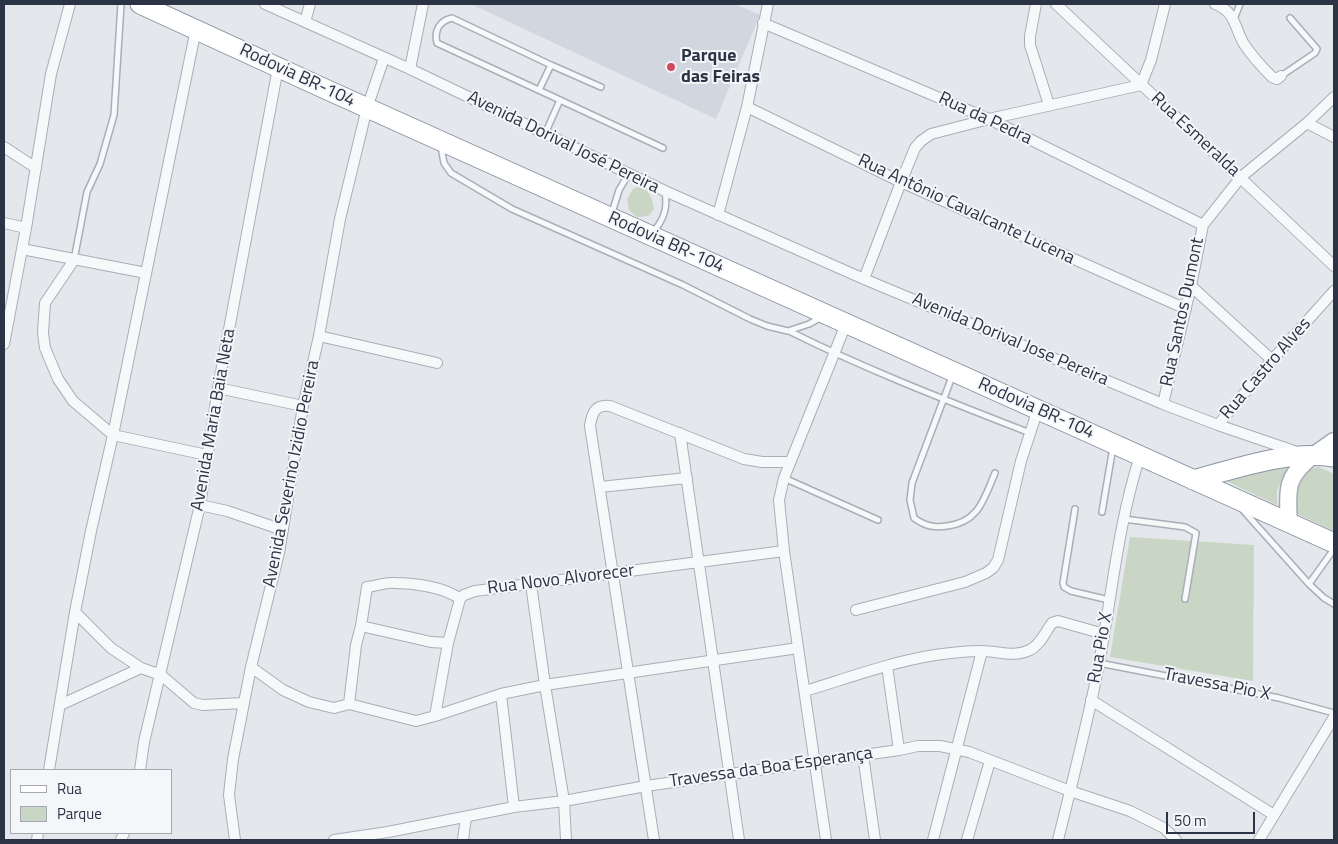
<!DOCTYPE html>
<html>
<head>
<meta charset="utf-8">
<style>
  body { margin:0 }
  #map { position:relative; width:1338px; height:844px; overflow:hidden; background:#e4e7ec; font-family:"Titillium Web",sans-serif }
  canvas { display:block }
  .frame { position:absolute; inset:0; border:5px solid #2b3445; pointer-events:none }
  .legend { position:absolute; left:10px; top:769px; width:162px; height:65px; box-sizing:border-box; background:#f4f6f9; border:1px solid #a4a8b1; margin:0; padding:6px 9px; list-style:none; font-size:15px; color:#2b3445 }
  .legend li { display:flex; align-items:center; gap:10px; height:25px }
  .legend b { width:25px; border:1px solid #a4a8b1 }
  .scale { position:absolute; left:1166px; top:812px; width:89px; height:22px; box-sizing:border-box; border:2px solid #2b3445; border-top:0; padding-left:6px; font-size:15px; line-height:18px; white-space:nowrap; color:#2b3445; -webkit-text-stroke:4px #f4f6f9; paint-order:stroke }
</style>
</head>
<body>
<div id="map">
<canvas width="1338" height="844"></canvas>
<div class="frame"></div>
<ul class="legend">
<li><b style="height:6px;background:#fff"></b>Rua</li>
<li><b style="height:14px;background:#c9d6c5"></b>Parque</li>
</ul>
<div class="scale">50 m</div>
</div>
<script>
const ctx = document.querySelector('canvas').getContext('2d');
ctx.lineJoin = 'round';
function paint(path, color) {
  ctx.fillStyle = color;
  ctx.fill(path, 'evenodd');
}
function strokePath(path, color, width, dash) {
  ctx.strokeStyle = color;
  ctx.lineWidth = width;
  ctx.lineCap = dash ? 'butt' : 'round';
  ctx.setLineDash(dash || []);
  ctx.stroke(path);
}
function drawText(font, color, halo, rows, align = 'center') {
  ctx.font = font + ' "Titillium Web",sans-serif';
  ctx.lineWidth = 4;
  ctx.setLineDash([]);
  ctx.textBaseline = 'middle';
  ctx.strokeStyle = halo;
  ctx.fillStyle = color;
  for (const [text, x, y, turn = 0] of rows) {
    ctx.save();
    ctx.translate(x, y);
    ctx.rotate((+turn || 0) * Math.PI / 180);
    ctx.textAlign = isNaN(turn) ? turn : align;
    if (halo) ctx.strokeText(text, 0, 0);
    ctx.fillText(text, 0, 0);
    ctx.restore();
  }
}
paint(new Path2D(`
  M471,4H735L760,15L716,119Z`), '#d2d6de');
paint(new Path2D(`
  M640,186C650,191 652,198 654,209L648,216L637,217L629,210L627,199L633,189Z
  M1300,461L1284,475L1277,491V505L1226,481Z
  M1319,467L1334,474V531L1291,511L1300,476L1310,469Z
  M1130,537L1254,545L1253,681L1110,657Z`), '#c9d6c5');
const lane = new Path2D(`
  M1234,19L1240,4
  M551,65L601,87
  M1281,76L1315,53L1317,49L1290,18
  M539,90L551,65L452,18C439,21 434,31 437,43L560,100L545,134
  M560,100L663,148
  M441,147L444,163L451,173L512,209L683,285L750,319L767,326L788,331L809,324L820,318
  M612,213L619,190L628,175
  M653,232C664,220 668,208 665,192
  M74,260L87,192L100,164L114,115L121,4
  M789,331C867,370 948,401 1030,433
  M953,374L912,483L910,500L914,518C925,526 934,528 947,526C979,522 984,499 995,473
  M784,478L878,520
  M1075,509L1063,583L1064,587L1071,591L1109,600
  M1242,509L1309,584L1324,598L1334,604
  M1102,512L1113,447
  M1124,519L1185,527L1196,533L1185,599
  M1309,584L1334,549
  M1099,663L1279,698L1334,713`);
const street = new Path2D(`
  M265,4L410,69L665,191L864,279L1163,404L1218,425L1297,452
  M1036,4L1030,36V45L1049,105
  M1056,4L1334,266
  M1215,4C1236,12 1234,27 1244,44C1252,56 1262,67 1272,77L1277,79L1281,76
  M305,22L310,4
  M763,23L989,119L1203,225
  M410,69L423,4
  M747,107L901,182L1186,309
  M1307,123L1334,137
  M4,147L36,168
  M718,215L747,107L768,4
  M4,223L26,228
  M22,249L146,273
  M74,260L45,303L43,333L45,348L58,379L73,401L113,435L207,455
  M864,279L901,182L915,148L921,141L931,134L989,119L1141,85L1151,60L1165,4
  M1191,286L1272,360
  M319,336L437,363
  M4,344L26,228L51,74L70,4
  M218,388L303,406
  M1163,404L1191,286L1203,225L1241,177L1307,123L1334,97
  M1218,425L1272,360L1334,291
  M680,433L739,840
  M600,487L687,478
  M200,505L227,511L283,530
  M531,584L545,685L564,801L566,840
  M856,610L965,582L986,573L993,568L998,560L1021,461L1038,409
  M75,612L111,648L141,668L161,675L194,703L203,705L244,703
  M361,626L367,587C376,586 386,582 395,583C413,583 445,587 460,599
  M887,666L899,750
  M251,667L283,690L309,702L334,708L349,704L416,721L435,716L501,694L545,685L798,648
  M805,691C848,678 891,662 935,655C950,653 966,651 981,651C999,651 1013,658 1030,650C1041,644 1045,632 1052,623L1058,621L1104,634
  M501,694L514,807
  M1091,700L1274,815
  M349,704L356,645L361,626L431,642L448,643
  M60,705L141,668
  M435,716L448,643L460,599L464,595L475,591L784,551
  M863,755L875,840
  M49,770L75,612L91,531L113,435L196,29
  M140,770L144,742L200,505L218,388L278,68
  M37,840L38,833
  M121,840L124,833
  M235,840L229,795L233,759L251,667L279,553L303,406L319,336L340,219L367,108L384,58
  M334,840L388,832L514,807L564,801L646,786L899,750L918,746H940L969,752L1070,791L1130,811L1164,828L1176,840
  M463,840L466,817
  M654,840L590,426C592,412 596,404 610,406L744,459L762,462H790
  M826,840L784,551L779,500L784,478L846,324
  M933,840L982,651
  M967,840L990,761
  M1058,840C1071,788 1084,736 1095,684C1111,608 1116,530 1140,456
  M1259,840L1334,717`);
const primary = new Path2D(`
  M1289,523C1288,510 1287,496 1290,484C1296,464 1319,452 1334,441`);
const highway = new Path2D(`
  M140,4L323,88L1334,543
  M1193,480C1238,468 1287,450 1334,457`);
strokePath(lane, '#a9aeb7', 8);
strokePath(street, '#a9aeb7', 12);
strokePath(primary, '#a3abb8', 19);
strokePath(highway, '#8b94a3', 21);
strokePath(lane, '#f7f8fa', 5);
strokePath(street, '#f7f8fa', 10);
strokePath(primary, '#fff', 16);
strokePath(highway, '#fff', 19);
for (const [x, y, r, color] of [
  [671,67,5,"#d1495b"]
]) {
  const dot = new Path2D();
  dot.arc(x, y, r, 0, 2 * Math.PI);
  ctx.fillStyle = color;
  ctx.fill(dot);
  strokePath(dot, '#f4f6f9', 2);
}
drawText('bold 18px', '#2b3445', '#f4f6f9', [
  ["Parque",681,57],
  ["das Feiras",681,78]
], 'left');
drawText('18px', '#2b3445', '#f4f6f9', [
  ["Rodovia BR-104",297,76,25],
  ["Rua da Pedra",985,119,25],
  ["Rua Esmeralda",1195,135,43],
  ["Avenida Dorival José Pereira",563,143,26],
  ["Rua Antônio Cavalcante Lucena",966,210,25],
  ["Rodovia BR-104",666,243,24],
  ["Rua Santos Dumont",1183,312,-78],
  ["Avenida Dorival Jose Pereira",1010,340,23],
  ["Rua Castro Alves",1266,369,-49],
  ["Rodovia BR-104",1036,409,24],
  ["Avenida Maria Baia Neta",214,420,-80],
  ["Avenida Severino Izidio Pereira",292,474,-79],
  ["Rua Novo Alvorecer",561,580,-7],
  ["Rua Pio X",1101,648,-80],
  ["Travessa Pio X",1217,685,11],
  ["Travessa da Boa Esperança",771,768,-8]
]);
</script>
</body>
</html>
